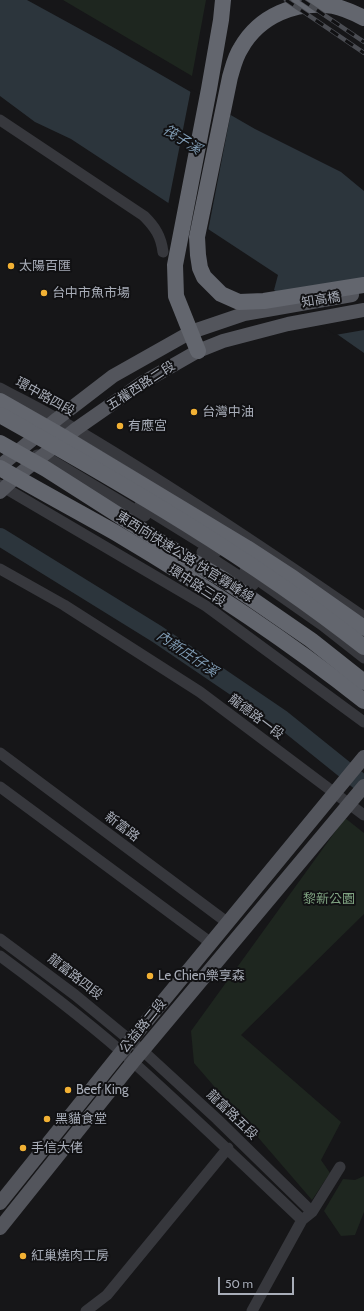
<!DOCTYPE html>
<html>
<head>
<meta charset="utf-8">
<style>
  body { margin:0 }
  #map { position:relative; width:364px; height:1311px; overflow:hidden; background:#161618; font-family:Cabin,sans-serif }
  canvas { display:block }
  .scale { position:absolute; left:218px; top:1277px; width:76px; height:18px; box-sizing:border-box; border:2px solid #a8adb8; border-top:0; padding-left:5px; font-size:12px; line-height:14px; white-space:nowrap; color:#a8adb8; -webkit-text-stroke:3px #111113; paint-order:stroke }
</style>
</head>
<body>
<div id="map">
<canvas width="364" height="1311"></canvas>
<div class="scale">50 m</div>
</div>
<script>
const ctx = document.querySelector('canvas').getContext('2d');
ctx.lineJoin = 'round';
function paint(path, color) {
  ctx.fillStyle = color;
  ctx.fill(path, 'evenodd');
}
function strokePath(path, color, width, dash) {
  ctx.strokeStyle = color;
  ctx.lineWidth = width;
  ctx.lineCap = dash ? 'butt' : 'round';
  ctx.setLineDash(dash || []);
  ctx.stroke(path);
}
function drawText(font, color, halo, rows, align = 'center') {
  ctx.font = font + ' Cabin,"Noto Sans TC",sans-serif';
  ctx.lineWidth = 4;
  ctx.setLineDash([]);
  ctx.textBaseline = 'middle';
  ctx.strokeStyle = halo;
  ctx.fillStyle = color;
  for (const [text, x, y, turn = 0] of rows) {
    ctx.save();
    ctx.translate(x, y);
    ctx.rotate((+turn || 0) * Math.PI / 180);
    ctx.textAlign = isNaN(turn) ? turn : align;
    if (halo) ctx.strokeText(text, 0, 0);
    ctx.fillText(text, 0, 0);
    ctx.restore();
  }
}
paint(new Path2D(`
  M63,0H206L192,76Z
  M345,818L364,833V914L241,1035L341,1122L321,1160L330,1173L312,1200L194,1063L191,1031Z
  M364,1176V1212L355,1235L341,1236L324,1211L343,1179L355,1180Z`), '#1e261f');
paint(new Path2D(`
  M0,0H27L111,46L255,129L341,172L364,191V353L274,290L278,275L71,139L35,122L0,96Z`), '#2c353c');
paint(new Path2D(`
  M191,89L231,112L208,231L168,205Z
  M364,282V330L335,335L279,296Z`), '#161618');
strokePath(new Path2D(`
  M0,537L157,634L282,719L364,785`), '#2c353c', 18);
strokePath(new Path2D(`
  M0,120L144,216C155,227 161,236 163,252
  M0,388C26,402 52,415 77,430C175,488 270,552 364,617
  M37,455H43L145,516
  M0,485L206,606L364,722
  M140,505L216,552
  M202,552L253,585
  M0,569L64,605L200,692L364,815
  M245,571L322,625L364,658
  M0,753L228,923
  M0,787L211,943
  M0,939L75,995L143,1051L217,1119L312,1212
  M0,956C46,990 91,1024 133,1062C191,1114 246,1167 302,1220
  M86,1311L107,1295L228,1148
  M252,1311L302,1220L312,1212L340,1167`), '#37383d', 11);
strokePath(new Path2D(`
  M0,466L57,419L113,376L191,332L244,314L352,295
  M0,492L16,477L76,429L142,383L198,351L223,341L288,324L364,310
  M0,1203L131,1040L364,757
  M0,1228L133,1062L364,786`), '#53555c', 14);
strokePath(new Path2D(`
  M364,18C354,13 344,8 333,6C296,0 259,16 241,48C235,57 233,67 230,77L197,237L198,255L200,268L204,277L221,294L239,302L264,301L364,285
  M198,351L176,296L175,265L209,89L221,20L223,0
  M0,401L65,438L247,548L293,578L364,628
  M0,468C38,490 77,511 116,533C202,584 286,639 364,701`), '#63666e', 16);
const rail = new Path2D(`
  M286,0L364,53
  M302,0L364,42`);
strokePath(rail, '#4a4c52', 4.5);
strokePath(rail, '#111113', 3, [9]);
strokePath(new Path2D(`
  M0,415C125,485 251,558 364,647
  M0,443L46,469L170,548L224,580L311,640L364,682`), '#63666e', 16);
for (const [x, y, r, color] of [
  [11,266,4,"#f2b134"],
  [44,293,4,"#f2b134"],
  [194,412,4,"#f2b134"],
  [120,426,4,"#f2b134"],
  [150,976,4,"#f2b134"],
  [68,1090,4,"#f2b134"],
  [47,1119,4,"#f2b134"],
  [23,1148,4,"#f2b134"],
  [23,1256,4,"#f2b134"]
]) {
  const dot = new Path2D();
  dot.arc(x, y, r, 0, 2 * Math.PI);
  ctx.fillStyle = color;
  ctx.fill(dot);
  strokePath(dot, '#111113', 1.5);
}
drawText('13px', '#a8adb8', '#111113', [
  ["太陽百匯",19,266],
  ["台中市魚市場",52,293],
  ["台灣中油",202,412],
  ["有應宮",128,426],
  ["Le Chien樂享森",158,976],
  ["Beef King",76,1090],
  ["黑貓食堂",55,1119],
  ["手信大佬",31,1148],
  ["紅巢燒肉工房",31,1256]
], 'left');
drawText('13px', '#a8adb8', '#111113', [
  ["知高橋",321,300,-9],
  ["五權西路二段",141,386,-33],
  ["環中路四段",45,397,29],
  ["東西向快速公路 快官霧峰線",185,557,32],
  ["環中路三段",197,586,33],
  ["龍德路一段",256,717,37],
  ["新富路",122,827,37],
  ["龍富路四段",75,977,38],
  ["公益路二段",143,1026,-51],
  ["龍富路五段",232,1115,44]
]);
drawText('13px', '#7fa381', '#111113', [
  ["黎新公園",329,899]
]);
drawText('italic 14px', '#7f9bb3', '#111113', [
  ["筏子溪",182,140,32],
  ["內新庄仔溪",187,654,34]
]);
</script>
</body>
</html>
